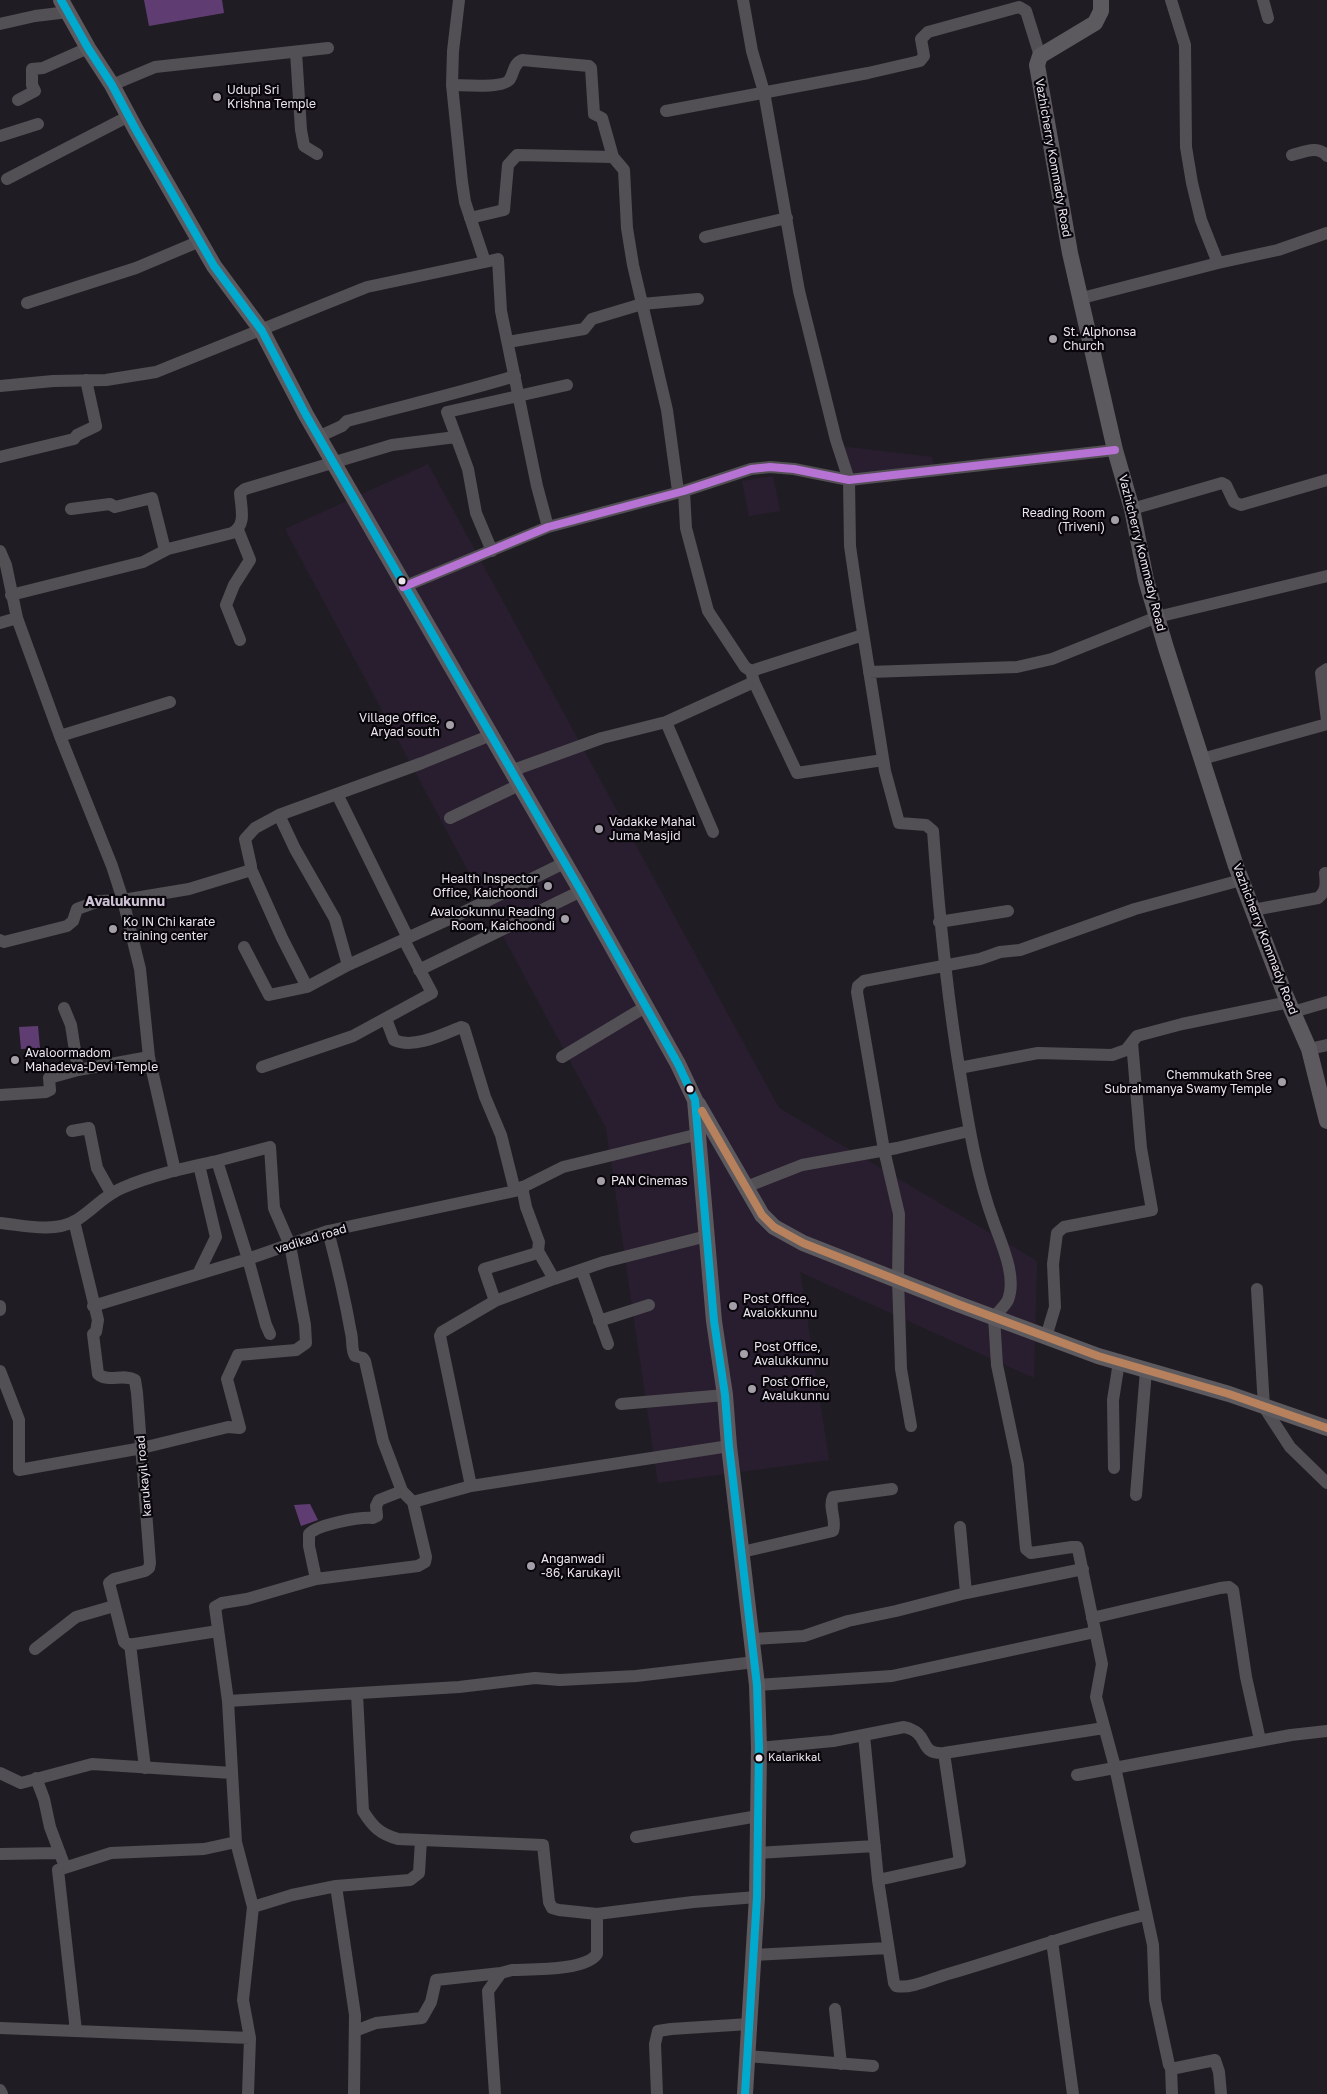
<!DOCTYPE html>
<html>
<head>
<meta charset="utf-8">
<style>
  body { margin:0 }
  canvas { display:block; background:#201c23 }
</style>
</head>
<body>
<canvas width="1327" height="2094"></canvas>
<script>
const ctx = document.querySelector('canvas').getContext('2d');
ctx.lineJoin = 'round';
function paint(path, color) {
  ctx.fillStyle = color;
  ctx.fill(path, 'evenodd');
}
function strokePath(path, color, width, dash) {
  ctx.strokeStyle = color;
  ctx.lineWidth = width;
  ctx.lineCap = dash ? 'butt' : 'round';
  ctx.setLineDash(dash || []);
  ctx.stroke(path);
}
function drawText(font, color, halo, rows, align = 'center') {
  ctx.font = font + ' "Golos Text",sans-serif';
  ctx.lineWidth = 4.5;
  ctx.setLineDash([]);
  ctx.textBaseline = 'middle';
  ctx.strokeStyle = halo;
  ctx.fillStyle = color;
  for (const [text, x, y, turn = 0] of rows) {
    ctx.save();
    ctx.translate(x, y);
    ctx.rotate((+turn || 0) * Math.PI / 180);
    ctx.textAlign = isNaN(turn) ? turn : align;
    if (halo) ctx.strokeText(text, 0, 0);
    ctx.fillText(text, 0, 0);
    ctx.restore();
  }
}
paint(new Path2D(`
  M839,446L932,457L936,471L851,482Z
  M428,464L779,1108L1037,1261L1034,1378L800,1272L829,1460L658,1483L606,1128L285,529Z
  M773,476L780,511L749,516L742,481Z`), '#291e2f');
paint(new Path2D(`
  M144,0H222L224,13L149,26Z
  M38,1026L40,1048L21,1049L19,1027Z
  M310,1504L318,1520L301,1526L294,1505Z`), '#5f3d73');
strokePath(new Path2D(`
  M459,0L453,51L452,85L462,182L465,202L485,262L498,259L501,311L537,486L548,527
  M743,0L752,51L764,92L799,291L836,440L849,480L850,546L858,601L885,771L899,823L926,825L933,831C939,914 947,997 961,1079C969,1128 977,1177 994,1223C1002,1245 1017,1277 1008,1300C1005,1306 998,1312 994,1317L997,1365L1018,1465L1026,1549L1031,1553L1072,1547H1077L1078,1549L1102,1664L1096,1697L1115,1767L1153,1945L1155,2000L1169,2065L1172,2068H1176L1215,2060L1219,2072L1221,2094
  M1171,0L1185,45L1186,147L1192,183L1201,220L1218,263
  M1263,0L1268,18
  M0,24L35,16L68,12
  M296,52L301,130L304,146L317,154
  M112,85L155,67L328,48
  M452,85C464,85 504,89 510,79C514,72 514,63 522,60L589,66L591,68L594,114L602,118L613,157L624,170L627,228L633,265L667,410L678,491
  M18,100L35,91L32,85V69L43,68L88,48
  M666,111L868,73L920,61L924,56L921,39L928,32L1019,7L1026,11L1040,56
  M0,136L38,124
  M1292,155C1304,152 1318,145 1327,156
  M7,179L129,116
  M470,218L504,210L508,165L517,155L613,157
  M705,237L787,218
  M1082,298L1218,263L1278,250L1327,233
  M27,303L136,268L200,241
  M508,342L584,329L592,319L642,304L698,299
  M0,386L53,381L106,380L156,372L367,287L485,262
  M318,437L342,426L347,421C403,406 459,393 515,376
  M0,457L74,439L77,435L96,426L86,380
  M684,491L686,528L708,611L745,667L751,671
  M71,509L110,504L115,507L152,498L165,550
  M1132,509L1222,483L1226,485L1234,502L1241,505L1327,480
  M238,530L250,560L234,585L226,605L240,640
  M0,551L6,565L17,618L60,736L112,866L123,900L140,969L149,1057L175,1171
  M492,551L476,513L468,469L447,412L567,385
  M403,587L548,527L684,491L751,469L770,467L794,469L849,480L1115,450
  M11,595L143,562L168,549L232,533C247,525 241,508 240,493L245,489L392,445L456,437
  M0,623L17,618
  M863,635L751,671L754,682L797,773L883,760
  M1327,669L1321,673L1327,720
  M869,672L1017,667L1052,659L1157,617L1327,576
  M666,722L713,832
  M60,736L170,702
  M1202,759L1327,724
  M511,771L602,738L666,722L754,682
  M337,794L408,938
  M279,815L295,849L335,919L348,965
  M450,818L519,785
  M251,869L282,938L307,987L348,965L458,915L564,863
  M1253,910L1318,898C1327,891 1326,883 1325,873
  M939,922L1008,911
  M0,940L4,942L67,926L73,921L77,909L99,901L123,900L189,889L248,871L251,869V866L245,839L255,828L279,815L422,763L491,735
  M244,947L269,995L307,987
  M419,970L581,891
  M64,1008L71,1025L78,1070
  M1293,1012L1327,1002
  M386,1019L394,1040C413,1049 442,1035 461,1027L464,1028L485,1097L501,1135L515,1191
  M1309,1049L1327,1045
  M562,1057L645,1007
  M262,1067L353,1036L432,993L404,940
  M959,1068L1038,1053L1112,1055L1126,1050L1137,1036L1182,1024L1289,1002
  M0,1095L46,1092L50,1090L49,1078L78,1070L149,1057
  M72,1131L89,1128L97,1168L111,1193
  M746,1187L802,1165L897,1148L969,1131
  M74,1221L98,1320L96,1332L93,1334L98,1374C109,1383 123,1373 135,1380L137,1393L150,1563L149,1568L145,1571L114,1579L109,1583L124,1642L128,1645L218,1631
  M0,1223C23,1225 53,1233 75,1221C92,1211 103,1196 122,1188C152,1175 185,1168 217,1161L248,1259L328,1231L515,1191L563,1167L699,1134
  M328,1231C337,1265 345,1299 351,1333C353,1340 351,1350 355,1356L363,1358L365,1361L383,1441L402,1491L413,1502L471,1486L729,1446
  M538,1251L554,1279
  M582,1271L608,1344
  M198,1274L216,1237L199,1165
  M1257,1289L1264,1407L1290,1447L1327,1483
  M495,1301L484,1269L534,1254L538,1251L539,1242L526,1207L522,1187
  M0,1306V1310
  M93,1306L248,1259L266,1325L270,1334
  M599,1321L649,1305
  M1046,1337L1055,1307L1053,1264L1057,1233L1064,1227L1152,1210L1141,1148L1132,1042
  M0,1371L19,1420V1470L142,1448L228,1427L240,1428L227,1379L238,1355L296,1350L306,1343L305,1325L290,1245L274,1208L270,1147L217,1161
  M621,1404L725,1395
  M911,1426L901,1369L898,1279L899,1214L884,1150L857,992L858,986L864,981L980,959L1000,952L1020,950L1135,909L1241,880
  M1114,1468L1113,1400L1119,1362
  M471,1486L440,1336L442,1332L495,1301L554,1279L604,1262L707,1236
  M1136,1495L1146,1370
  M960,1527L966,1593
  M742,1552L833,1531C837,1520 828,1508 833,1497L892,1489
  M316,1579L309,1546V1534C319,1524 359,1517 373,1518L377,1516L376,1506L379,1500L402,1491
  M1092,1618L1220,1588L1229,1587L1233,1590L1246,1677L1260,1740
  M753,1639L804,1636L848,1621L896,1611L966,1593L1083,1569
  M130,1644L145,1768
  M35,1649L76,1617L114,1606
  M757,1685L892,1676L1095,1632
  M357,1694L363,1811C373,1827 380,1834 398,1839L543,1845L549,1902L552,1908L559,1910L597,1914L693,1902L757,1897
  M228,1701L459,1687L535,1678L560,1680L636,1676L755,1662
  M864,1735L878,1880
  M759,1748L833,1741L904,1727C932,1733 917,1755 944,1753L1104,1728
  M944,1753L960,1862L878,1880L894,1983L896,1986C912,1989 933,1978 948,1974C1014,1955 1078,1931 1145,1915
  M0,1773L21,1783L92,1764L232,1773
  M1077,1775L1291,1735L1327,1731
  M36,1778L44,1799L50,1827L65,1867
  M636,1837L758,1816
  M757,1853L875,1846
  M0,1854L60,1853
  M336,1886L355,2015L354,2094
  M253,1907L292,1895L336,1886L410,1880L419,1873L421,1840
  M1052,1941L1073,2094
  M753,1955L888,1948
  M835,2009L841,2064
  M0,2028L250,2038
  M76,2031L58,1870L111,1853L204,1849L236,1842
  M355,2031L376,2023L422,2018L431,2002L436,1980L501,1973
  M747,2056L873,2066
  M1171,2067L1172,2094
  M0,2090L2,2094
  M248,2094L250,2038L243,2000L253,1907L236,1842L228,1701L215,1607L222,1603L247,1599L316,1579L418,1566L425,1562L426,1557L413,1502
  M495,2094L488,1991L501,1973L512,1970C532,1969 585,1971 597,1954V1914
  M657,2094L655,2044L658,2031L671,2029L749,2024`), '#525054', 12);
strokePath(new Path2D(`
  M61,0L88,48L112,85L136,130L214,266L262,331L306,415L581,891L678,1064L695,1100L714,1321L725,1395L729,1446L757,1685L759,1748L757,1897L745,2094
  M1101,0V11L1095,23L1040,56L1037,65L1070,253L1115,450L1132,509L1146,580L1166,648L1236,866L1284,992L1309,1049L1327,1121
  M698,1104L762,1215L774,1227L803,1243L958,1304L1098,1356L1229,1394L1327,1428`), '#5c5a5e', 16);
strokePath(new Path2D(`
  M61,0L88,48L112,85L136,130L214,266L262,331L306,415L581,891L678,1064L695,1100L714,1321L725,1395L729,1446L757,1685L759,1748L757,1897L745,2094`), '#00a9ce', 8);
strokePath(new Path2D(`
  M403,587L548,527L684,491L751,469L770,467L794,469L849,480L1115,450`), '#b673d3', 8);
strokePath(new Path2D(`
  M702,1111L762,1215L774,1227L803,1243L958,1304L1098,1356L1229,1394L1327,1428`), '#b6815c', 8);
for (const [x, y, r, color] of [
  [217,97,5,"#a39ea7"],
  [1053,339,5,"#a39ea7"],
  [1115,520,5,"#a39ea7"],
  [402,581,4.5,"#eae4ee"],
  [450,725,5,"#a39ea7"],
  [599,829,5,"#a39ea7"],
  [548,886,5,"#a39ea7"],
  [565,919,5,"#a39ea7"],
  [113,929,5,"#a39ea7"],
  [15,1060,5,"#a39ea7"],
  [1282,1082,5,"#a39ea7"],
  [690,1089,4.5,"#eae4ee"],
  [601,1181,5,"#a39ea7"],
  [733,1306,5,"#a39ea7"],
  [744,1354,5,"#a39ea7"],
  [752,1389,5,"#a39ea7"],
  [531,1566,5,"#a39ea7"],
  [759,1758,4.5,"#eae4ee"]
]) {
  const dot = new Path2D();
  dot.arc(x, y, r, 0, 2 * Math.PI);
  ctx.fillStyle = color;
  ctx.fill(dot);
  strokePath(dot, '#09060b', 2);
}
drawText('11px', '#eae4ee', '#09060b', [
  ["Kalarikkal",768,1758]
], 'left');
drawText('12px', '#eae4ee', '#09060b', [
  ["Udupi Sri",227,90],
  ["Krishna Temple",227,104],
  ["St. Alphonsa",1063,332],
  ["Church",1063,346],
  ["Reading Room",1105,513,"right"],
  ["(Triveni)",1105,527,"right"],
  ["Village Office,",440,718,"right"],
  ["Aryad south",440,732,"right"],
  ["Vadakke Mahal",609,822],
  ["Juma Masjid",609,836],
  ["Health Inspector",538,879,"right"],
  ["Office, Kaichoondi",538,893,"right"],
  ["Avalookunnu Reading",555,912,"right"],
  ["Room, Kaichoondi",555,926,"right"],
  ["Ko IN Chi karate",123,922],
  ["training center",123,936],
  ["Avaloormadom",25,1053],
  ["Mahadeva-Devi Temple",25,1067],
  ["Chemmukath Sree",1272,1075,"right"],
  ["Subrahmanya Swamy Temple",1272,1089,"right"],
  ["PAN Cinemas",611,1181],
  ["Post Office,",743,1299],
  ["Avalokkunnu",743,1313],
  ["Post Office,",754,1347],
  ["Avalukkunnu",754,1361],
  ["Post Office,",762,1382],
  ["Avalukunnu",762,1396],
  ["Anganwadi",541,1559],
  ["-86, Karukayil",541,1573]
], 'left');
drawText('12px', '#eae4ee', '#09060b', [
  ["Vazhicherry Kommady Road",1053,158,80],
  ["Vazhicherry Kommady Road",1142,553,76],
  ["Vazhicherry Kommady Road",1265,939,69],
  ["vadikad road",311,1239,-17],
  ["karukayil road",144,1476,-95]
]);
drawText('bold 14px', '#cdc2d4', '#09060b', [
  ["Avalukunnu",125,902]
]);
</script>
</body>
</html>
